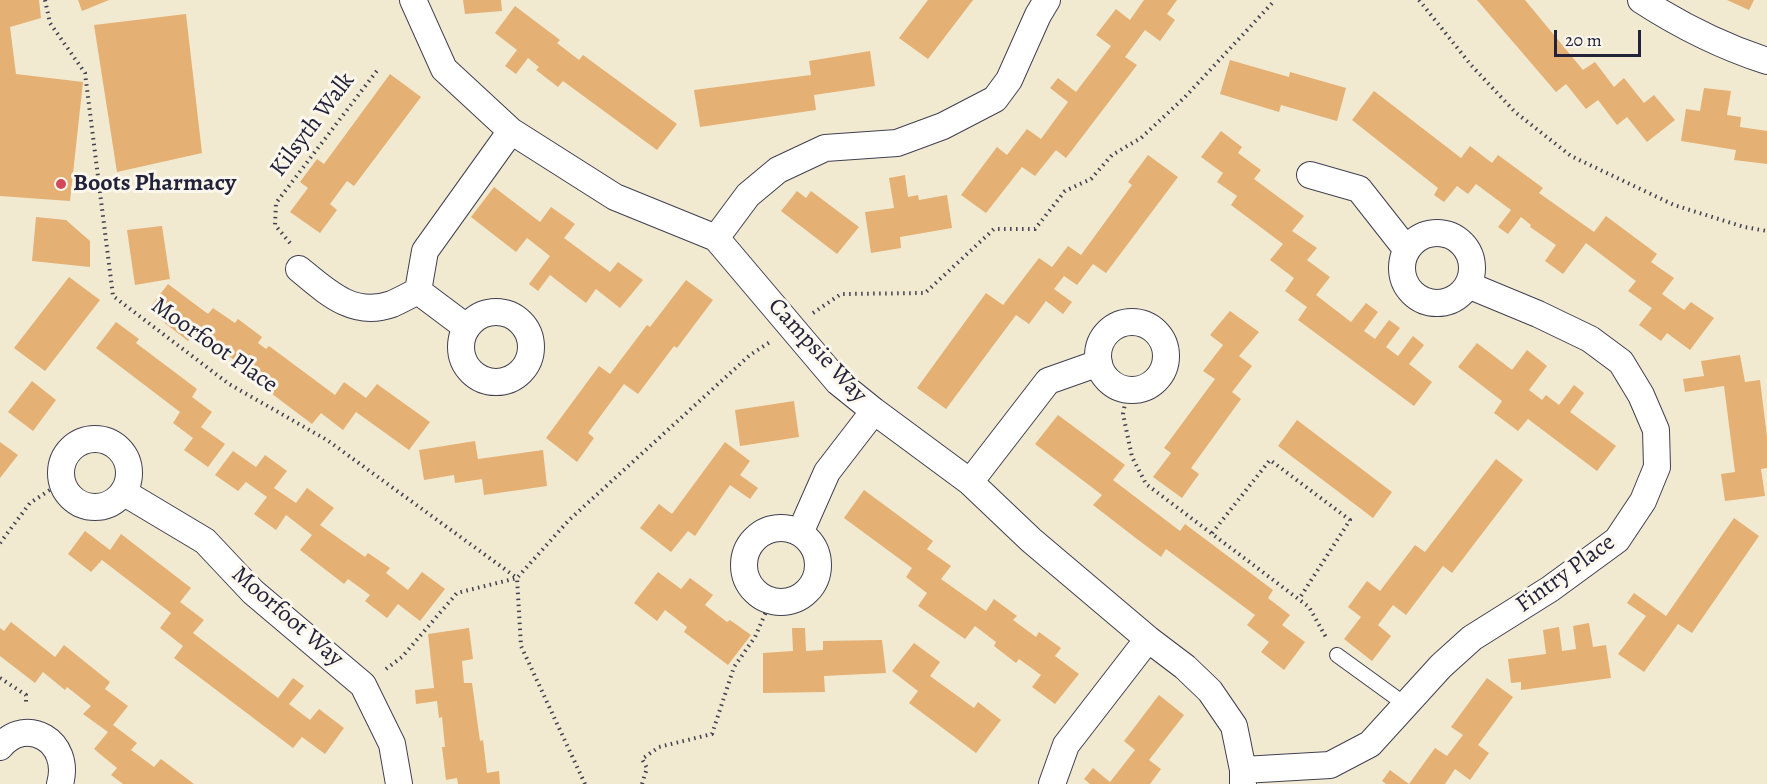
<!DOCTYPE html>
<html>
<head>
<meta charset="utf-8">
<style>
  body { margin:0 }
  #map { position:relative; width:1767px; height:784px; overflow:hidden; background:#f1ead1; font-family:Alegreya,serif }
  canvas { display:block }
  .scale { position:absolute; left:1554px; top:30px; width:87px; height:27px; box-sizing:border-box; border:3px solid #22223b; border-top:0; padding-left:8px; font-size:18px; line-height:21px; white-space:nowrap; color:#22223b; -webkit-text-stroke:4px #fbf7ec; paint-order:stroke }
</style>
</head>
<body>
<div id="map">
<canvas width="1767" height="784"></canvas>
<div class="scale">20 m</div>
</div>
<script>
const ctx = document.querySelector('canvas').getContext('2d');
ctx.lineJoin = 'round';
function paint(path, color) {
  ctx.fillStyle = color;
  ctx.fill(path, 'evenodd');
}
function strokePath(path, color, width, dash) {
  ctx.strokeStyle = color;
  ctx.lineWidth = width;
  ctx.lineCap = dash ? 'butt' : 'round';
  ctx.setLineDash(dash || []);
  ctx.stroke(path);
}
function drawText(font, color, halo, rows, align = 'center') {
  ctx.font = font + ' Alegreya,serif';
  ctx.lineWidth = 6;
  ctx.setLineDash([]);
  ctx.textBaseline = 'middle';
  ctx.strokeStyle = halo;
  ctx.fillStyle = color;
  for (const [text, x, y, turn = 0] of rows) {
    ctx.save();
    ctx.translate(x, y);
    ctx.rotate((+turn || 0) * Math.PI / 180);
    ctx.textAlign = isNaN(turn) ? turn : align;
    if (halo) ctx.strokeText(text, 0, 0);
    ctx.fillText(text, 0, 0);
    ctx.restore();
  }
}
paint(new Path2D(`
  M0,0H39L41,18L10,27L16,74L83,82L70,201L0,196Z
  M78,0H109L82,11Z
  M463,0H501L502,11L465,14Z
  M928,0H973L928,59L899,38Z
  M1144,0H1177L1167,14L1175,20L1160,41L1145,30L1125,57L1137,65L1066,158L1056,150L1035,176L1022,167L986,213L961,195L997,147L1007,155L1027,129L1041,139L1068,102L1050,88L1058,78L1076,92L1111,46L1096,35L1116,9L1130,20Z
  M1477,0H1525L1583,70L1595,62L1614,87L1624,78L1644,103L1654,95L1675,120L1647,142L1627,117L1617,125L1598,100L1586,109L1566,84L1556,92Z
  M1727,0H1754L1749,10Z
  M515,6L560,40L557,43L579,60L583,55L677,124L657,150L563,81L558,87L536,70L539,67L528,58L516,74L505,66L517,50L495,33Z
  M186,14L202,153L117,172L94,25Z
  M870,51L875,86L814,95L816,110L700,127L694,90L811,75L809,61Z
  M1230,60L1289,77L1290,72L1346,88L1337,121L1281,105L1279,112L1220,94Z
  M390,74L421,97L354,186L347,181L330,204L337,210L320,233L290,212L308,188L300,182L317,159L324,164Z
  M1704,88L1731,91L1727,115L1741,117L1740,127L1767,131V164L1734,160L1736,150L1681,141L1686,109L1700,111Z
  M1374,91L1461,158L1470,146L1492,163L1498,155L1543,188L1539,193L1594,232L1606,216L1657,254L1651,262L1674,278L1662,294L1684,310L1691,302L1714,318L1690,350L1667,333L1661,341L1639,325L1652,308L1628,291L1636,281L1586,243L1563,274L1545,261L1556,245L1530,227L1531,225L1521,217L1508,234L1498,227L1511,210L1476,184L1468,194L1457,186L1444,202L1434,195L1438,188L1352,120Z
  M1221,131L1242,147L1238,153L1261,170L1254,179L1304,216L1292,231L1317,248L1307,260L1330,277L1316,295L1351,322L1366,303L1378,312L1364,331L1375,339L1389,320L1400,328L1386,347L1398,356L1413,336L1424,345L1409,364L1432,382L1414,406L1298,320L1307,307L1285,291L1294,278L1270,260L1283,244L1231,205L1237,196L1217,182L1223,173L1201,157Z
  M1148,155L1178,177L1106,273L1093,264L1077,285L1064,276L1054,289L1072,302L1063,314L1046,301L1029,324L1016,315L946,409L917,388L986,293L1003,305L1039,258L1052,267L1068,246L1081,255L1132,185L1128,182Z
  M905,175L908,197L918,195L919,200L947,195L952,228L900,237L901,248L871,253L865,212L894,208L889,178Z
  M494,187L540,222L551,207L575,224L564,238L610,272L618,262L643,280L620,308L596,289L586,303L550,275L538,291L529,284L550,256L527,238L516,252L471,217Z
  M797,191L806,198L811,191L859,227L837,254L781,211Z
  M36,217L66,220L90,241V267L32,261Z
  M162,226L170,279L135,285L127,230Z
  M69,277L100,300L45,371L14,348Z
  M686,280L713,300L677,348L674,346L638,394L624,384L588,433L594,438L577,462L546,438L599,366L610,374L647,325L650,327Z
  M168,284L208,314L213,308L235,323L238,319L262,337L258,343L266,349L269,346L335,395L344,382L366,398L377,384L430,422L409,450L356,412L343,430L321,413L312,424L247,375L253,367L245,361L241,365L217,347L214,351L193,334L188,341L148,310Z
  M1230,311L1259,332L1239,356L1252,366L1232,392L1241,399L1191,468L1199,474L1182,498L1153,477L1171,453L1164,448L1215,379L1203,371L1223,345L1210,335Z
  M116,322L139,339L136,343L197,389L192,397L212,412L201,427L225,444L208,467L184,450L193,438L173,423L180,412L96,348Z
  M1477,343L1512,370L1527,350L1547,366L1529,390L1542,400L1546,395L1559,405L1574,385L1584,393L1570,412L1616,446L1597,471L1528,419L1518,431L1494,413L1502,401L1458,367Z
  M1740,355L1745,382L1760,380L1767,437V468L1761,469L1765,496L1725,501L1721,474L1735,472L1724,386L1685,392L1683,379L1704,376L1701,361Z
  M32,381L56,400L33,431L8,412Z
  M794,401L799,437L740,446L735,410Z
  M1058,415L1125,465L1113,480L1180,531L1185,524L1273,590L1268,598L1290,615L1282,625L1305,642L1284,670L1261,652L1269,642L1247,625L1255,615L1166,549L1161,557L1137,539L1093,505L1102,495L1035,444Z
  M1297,420L1392,492L1373,518L1278,446Z
  M475,441L478,459L543,450L547,486L484,495L482,479L455,483L454,475L424,480L419,450Z
  M0,442L18,455L0,478Z
  M725,442L750,461L740,475L758,488L750,499L730,485L695,536L688,531L671,552L640,528L659,504L672,514Z
  M233,451L256,467L265,455L287,471L274,488L296,503L307,488L334,508L320,525L365,557L368,553L390,568L386,573L408,590L422,572L445,589L420,621L398,604L387,618L365,601L370,595L348,579L344,584L300,550L312,535L286,515L276,530L254,514L267,497L246,482L238,491L215,475Z
  M1496,459L1523,480L1452,573L1443,566L1406,615L1393,605L1378,625L1391,636L1372,661L1344,639L1361,617L1348,607L1367,581L1380,591L1415,545L1425,552Z
  M864,490L933,541L927,549L951,566L941,579L986,611L994,599L1017,616L1013,620L1036,637L1039,632L1061,648L1055,656L1079,674L1055,704L1032,687L1041,675L1019,659L1016,663L994,646L996,642L975,626L965,639L918,606L927,593L906,577L912,568L844,518Z
  M1734,518L1759,536L1692,633L1678,624L1644,672L1618,654L1646,616L1627,603L1634,593L1666,616Z
  M85,531L110,550L121,534L191,588L180,602L204,620L193,633L278,698L293,678L304,686L289,704L310,720L319,709L344,728L325,754L302,737L293,748L174,658L183,646L160,628L171,613L102,560L91,572L68,554Z
  M658,572L681,589L690,578L713,595L705,605L727,622L730,620L751,635L728,665L684,632L687,627L665,610L657,621L634,603Z
  M11,622L55,657L64,645L110,682L105,689L128,706L113,725L137,743L131,750L154,767L161,759L194,784H123L111,775L117,768L94,749L108,732L83,714L91,706L67,687L65,690L43,672L35,683L0,656V628L4,631Z
  M1589,623L1593,647L1606,645L1611,678L1521,690V682L1511,683L1508,659L1546,654L1543,630L1559,627L1562,651L1576,649L1573,626Z
  M469,628L473,659L462,661L464,683H472L480,741L483,740L487,773L499,771L500,784H458L457,778L446,780L442,747H445L442,717L439,718L437,701L416,704L415,690L434,688L428,634Z
  M792,628H805L806,651L823,650V641L882,640L886,673L824,676L825,692L763,693V653L793,651Z
  M914,643L940,662L930,676L974,708L978,702L1001,720L976,753L909,703L918,691L892,671Z
  M1487,678L1513,697L1478,745L1489,753L1470,780L1455,769L1445,784H1386L1382,781L1390,770L1409,784L1435,748L1447,756L1463,735L1451,727Z
  M1159,695L1184,715L1149,760L1161,769L1150,784H1090L1084,779L1093,768L1110,782L1135,750L1124,741Z`), '#e4b073');
const lane = new Path2D(`
  M1337,655L1406,705`);
const street = new Path2D(`
  M413,0L444,69L511,131L615,197L716,238L838,382L874,411L970,482L1031,540L1148,639L1185,667L1210,691L1234,726L1243,770V784
  M1641,0C1681,26 1721,46 1767,61
  M1310,175L1359,189L1407,250
  M1402 268a35 35 0 1 1 70 0a35 35 0 1 1-70 0Z
  M716,238L748,195L778,170L825,148L897,143L943,126L995,99L1009,80L1038,15L1047,0
  M299,269C327,292 353,318 392,304C401,300 410,295 418,291
  M461 347a35 35 0 1 1 70 0a35 35 0 1 1-70 0Z
  M1098 356a34 34 0 1 1 68 0a34 34 0 1 1-68 0Z
  M466,327L418,291L425,251L511,131
  M61 473a34 34 0 1 1 68 0a34 34 0 1 1-68 0Z
  M970,482L1048,381L1099,363
  M123,492L205,541L253,592L363,685L392,744L399,784
  M744 565a37 37 0 1 1 74 0a37 37 0 1 1-74 0Z
  M800,533L827,472L874,411
  M0,747C26,715 72,741 60,784
  M1243,770L1330,765L1370,744L1441,666L1472,638L1550,589L1617,540L1643,501L1657,467L1656,430L1641,395L1621,362L1590,339L1538,314L1468,285
  M1052,784L1066,745L1148,639`);
strokePath(lane, '#414052', 16);
strokePath(street, '#414052', 28);
strokePath(new Path2D(`
  M45,0L50,23L85,73L113,296L229,384L327,440L517,578
  M1419,0L1471,65L1515,112L1571,156L1674,205L1744,227L1767,231
  M290,243L275,225L276,203L379,68
  M813,313L841,294L925,293L994,229H1035L1065,191L1091,179L1112,155L1141,138L1185,97L1275,0
  M1128,389L1123,414L1132,457L1146,484L1309,607L1327,639
  M1212,533L1270,460L1350,520L1299,599
  M0,543L30,503L62,482
  M386,669L402,657L457,593L517,578
  M0,678L26,695V705
  M585,784L521,646L517,578L569,520L750,355L770,342
  M642,784L647,768L642,759L659,747L712,734L734,667L755,637L771,600`), '#414052', 4, [1.5, 4.5]);
strokePath(lane, '#fff', 14);
strokePath(street, '#fff', 26);
for (const [x, y, r, color] of [
  [61,184,6,"#d1495b"]
]) {
  const dot = new Path2D();
  dot.arc(x, y, r, 0, 2 * Math.PI);
  ctx.fillStyle = color;
  ctx.fill(dot);
  strokePath(dot, '#fbf7ec', 2);
}
drawText('24px', '#22223b', '#fbf7ec', [
  ["Kilsyth Walk",313,125,-53],
  ["Moorfoot Place",214,346,35],
  ["Campsie Way",817,351,47],
  ["Fintry Place",1566,574,-36],
  ["Moorfoot Way",287,617,41]
]);
drawText('bold 24px', '#22223b', '#fbf7ec', [
  ["Boots Pharmacy",73,184]
], 'left');
</script>
</body>
</html>
